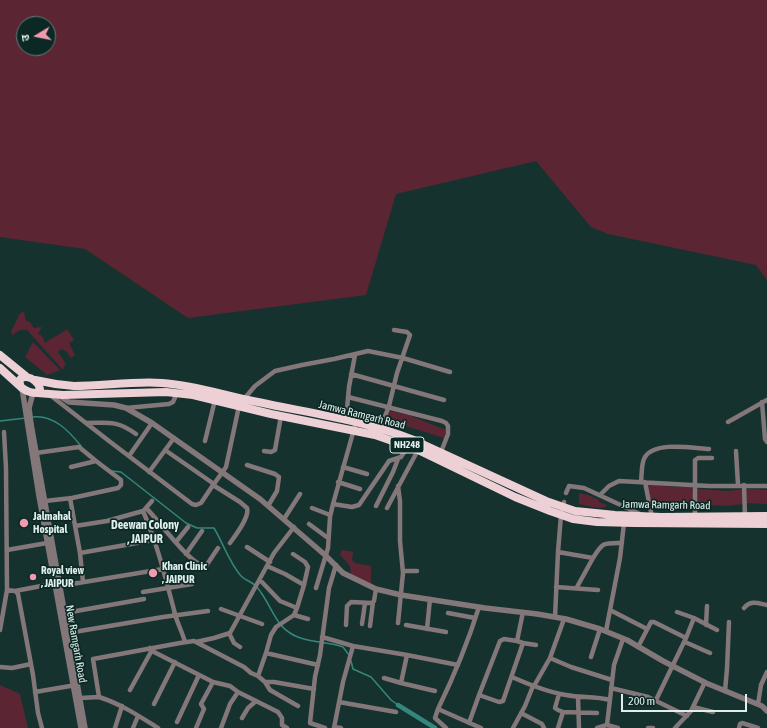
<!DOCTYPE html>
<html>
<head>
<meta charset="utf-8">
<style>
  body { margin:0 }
  #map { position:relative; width:767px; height:728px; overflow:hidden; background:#16322e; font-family:"Asap Condensed","Noto Sans Devanagari",sans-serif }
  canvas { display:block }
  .north { position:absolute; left:16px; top:16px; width:40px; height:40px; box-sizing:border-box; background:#0b2824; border:1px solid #607874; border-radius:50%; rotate:260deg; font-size:11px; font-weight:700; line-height:16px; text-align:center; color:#dfefec }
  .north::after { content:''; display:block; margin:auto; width:14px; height:18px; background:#f29aad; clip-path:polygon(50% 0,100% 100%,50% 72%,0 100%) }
  .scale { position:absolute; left:621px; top:694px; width:126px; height:18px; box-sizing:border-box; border:2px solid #dfefec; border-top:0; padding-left:5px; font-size:12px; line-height:14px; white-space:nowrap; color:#dfefec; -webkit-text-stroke:3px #0b2824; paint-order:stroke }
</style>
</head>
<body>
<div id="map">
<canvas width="767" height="728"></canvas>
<div class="north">उ</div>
<div class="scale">200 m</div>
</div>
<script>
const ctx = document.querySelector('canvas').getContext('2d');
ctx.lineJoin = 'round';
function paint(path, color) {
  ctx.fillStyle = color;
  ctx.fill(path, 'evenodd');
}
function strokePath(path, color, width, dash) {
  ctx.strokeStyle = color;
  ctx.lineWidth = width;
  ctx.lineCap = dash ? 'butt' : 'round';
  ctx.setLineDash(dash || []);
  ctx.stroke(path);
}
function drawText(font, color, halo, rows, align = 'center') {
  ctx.font = font + ' "Asap Condensed",sans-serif';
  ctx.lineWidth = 3.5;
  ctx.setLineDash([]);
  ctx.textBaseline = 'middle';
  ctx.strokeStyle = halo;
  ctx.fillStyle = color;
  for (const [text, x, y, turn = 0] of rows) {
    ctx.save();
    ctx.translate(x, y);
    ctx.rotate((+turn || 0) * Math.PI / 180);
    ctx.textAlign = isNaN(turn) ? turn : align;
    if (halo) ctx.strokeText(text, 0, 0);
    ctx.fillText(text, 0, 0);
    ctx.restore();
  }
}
paint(new Path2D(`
  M0,0H767V280L756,265L608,234L591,227L536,161L396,194L366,295L188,318L85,249L0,237ZM24,24H48V48H24Z
  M23,311L25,315V318L27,322L29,321L34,328L42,327L38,334L42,336L45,343C52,337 60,335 67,329L74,340L69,343L75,355L71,358L66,351L61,349L58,352L66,364L64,366L63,370L27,330H20L12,335L11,332L19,315Z
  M33,342L60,370L47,375L25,357Z
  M389,411L409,415L446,430L444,438L387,420Z
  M647,484L673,487H691L693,491L694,504L652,503Z
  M697,489L727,491L746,489L767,490V504L746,503L744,504L726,506L696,504Z
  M579,493L588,495L599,500V502L607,505L606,507L597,508L579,504Z
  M342,550L353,552L352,560L355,563L371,566V586L351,575L350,566L340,555Z
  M0,685L20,694L28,728H0Z`), '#5c2534');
strokePath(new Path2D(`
  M32,417C53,414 69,431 81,446
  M0,421L26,418
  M112,471L121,472L186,523L197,528H214C223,543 229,562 241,576C245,580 252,582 256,586C258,588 260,591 262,594C271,607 276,624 290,633C305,643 327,641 343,647L349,655
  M351,661L353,669L371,677L391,700L398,705`), '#33877c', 1.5);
strokePath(new Path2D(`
  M398,705L435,728`), '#33877c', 4.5);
strokePath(new Path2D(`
  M351,374L444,400
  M50,395L109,441L192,504L196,505L201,503L213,485L240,502L247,508C250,517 235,536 230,543
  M348,397L442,421L446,423L448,426V434L441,452
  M244,399L255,386L275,371L302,365L334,359L368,351L403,358L450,372
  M762,402L765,439L767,442
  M126,408L169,404L173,402L177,393
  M346,420L349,387L355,355
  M356,422L333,504L352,507L359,505L387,464L389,461L401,457L408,446
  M728,422L767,400
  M87,423C108,423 117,420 136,434
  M380,429L389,406L397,373L410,335L407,332L394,330
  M4,432L6,468L7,590L15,591L18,594L33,675L38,713L42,728
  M205,441L215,400
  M165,450L214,484L213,485
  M264,451L271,452L275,450L281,416
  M736,451L738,485
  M36,453L79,447L96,461
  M129,456L152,423
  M247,465L275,474L279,477L277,491L268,506
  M343,467L367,474
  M149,472L174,438
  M338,482L360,489
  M641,482C642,474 641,463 645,457C655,441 692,448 709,449
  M645,482L652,517
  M214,484L226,467L239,406
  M744,485L745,516
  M566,493L569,486L584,488L640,514
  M600,495L609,486L619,481L709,486H767
  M70,498L80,553L83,582
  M45,501L72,498L118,488L121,485V480L96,461L71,467
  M376,506L393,472L398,459
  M146,508C158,519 191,567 206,566L218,548
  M312,508L330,515
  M387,508L418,450
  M145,509L152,501
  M695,518V460L698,458H712
  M284,519L300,494
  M309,524L328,538
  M75,526L107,521L143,511C157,543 165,576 174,610C176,621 182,631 185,642
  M176,542L188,527
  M247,547L270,562
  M7,550L47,543
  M558,552L593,558L577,587
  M80,553L154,540
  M186,554L202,531
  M293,554L305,562L308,567L304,585
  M593,558C603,542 603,543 622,543
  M403,571H417
  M260,580L280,601L297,608
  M60,586L163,569
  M556,587L598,590
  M316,588L328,548L330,517L333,504
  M15,591L57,583
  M143,592L192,584
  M479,607C468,642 454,676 438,709L481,728
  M744,608C751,600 757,603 767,605
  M221,609L262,624
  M610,610L647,629
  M677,612L694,618L717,630
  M65,613L144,599
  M448,613L475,618
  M294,615L308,619
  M555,617L558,552L561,515L564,502
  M564,619L550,658L571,667L612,680
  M398,623L403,573L400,541V501L398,486
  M362,624L365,603
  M346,625L347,606L351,602L372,603L374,601L376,589
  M406,625L446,632
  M706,625L707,606
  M370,626L373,602
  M427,629L430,599
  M0,630L7,590
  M606,631L620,558L624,523
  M68,633L163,617L208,611
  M229,633L234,643L240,647
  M322,637L353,646
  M686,638L694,618
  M517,641L504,639L500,641L479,695L499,702L503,701L523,643L517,641L523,612
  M196,642L214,638L230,633L274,553L294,527
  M685,642L710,653
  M523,643L536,645
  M638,647L651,622H654L686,638L656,700
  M150,648L154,652L213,682L230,686L238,692L278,712L282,718V725L287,728
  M266,653L271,635L276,627L294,615L297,608L304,585L285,574L267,566
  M591,657L600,629
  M0,667L12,668L31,664
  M258,676L265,682L270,690L298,706
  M512,677C530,685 547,692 566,695C581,698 595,696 610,700
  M384,678L401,683
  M265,682H274L314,689
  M534,686L550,658
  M611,688L648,697L687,716
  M130,690L152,650
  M435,691L401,683L407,655L458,665
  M725,691L727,669L729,622
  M35,692L76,685
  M559,694L555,708L558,710L563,712
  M99,697C121,704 139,716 158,728
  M578,697L579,728
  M80,698L99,697L93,659L180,643L194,641L244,667L251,673L258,676L266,653L318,665
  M339,702L396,712
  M154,704L175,662
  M758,704L761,685L767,672
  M693,707L713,712
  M438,709L435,718L446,728
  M521,713L542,724L544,728
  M242,718L248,708L256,701
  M177,722L199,675
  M469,723L479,695
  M607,725L618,728
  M334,727L341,728
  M115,728L122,706
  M133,728L138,716
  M196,728L204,709L201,704L213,682
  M221,728L230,704L238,692
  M325,728L310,723L315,677L320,655L329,588L336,565
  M334,728L343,682L353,646L407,655
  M513,728L525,706L533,686
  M558,728L563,712L597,713
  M597,728L607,725L614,665L623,639
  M648,728H653
  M675,728L691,711L705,682
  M739,728L740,724L742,723L758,728`), '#837779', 4.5);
strokePath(new Path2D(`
  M22,388L39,496L81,728
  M33,393L29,408L31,424L85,728
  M58,395L69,402L114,405L126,408L152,423L260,499L325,555L343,573L376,589L401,595L485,608L537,614L566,619L600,629L627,640L663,661L706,683L762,706L767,711`), '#837779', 5.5);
strokePath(new Path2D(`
  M0,355L27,377
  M0,368L22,388C26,391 31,393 37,393L40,389C37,375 14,372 21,387
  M35,380C48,383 61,385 74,386C103,386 133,381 162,383C195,385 226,396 258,402C309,413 362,420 411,439L546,501L575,511L615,515L661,517L767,516
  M37,393L63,395L166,392L193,395L271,414L375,435L418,450L515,497L550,511L573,519L597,522L634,523L767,524`), '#ecd0d5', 8);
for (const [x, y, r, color] of [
  [24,523,5,"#f29aad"],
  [153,573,5,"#f29aad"],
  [33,577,4,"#f29aad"]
]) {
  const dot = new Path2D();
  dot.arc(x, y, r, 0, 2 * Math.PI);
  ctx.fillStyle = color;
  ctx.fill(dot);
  strokePath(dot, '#0b2824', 1.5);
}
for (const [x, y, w] of [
  [407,445,34]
]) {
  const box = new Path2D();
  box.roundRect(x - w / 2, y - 8, w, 16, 3);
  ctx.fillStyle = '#0b2824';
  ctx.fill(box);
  strokePath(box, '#dfefec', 1);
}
drawText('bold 10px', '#dfefec', null, [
  ["NH248",407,445]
]);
drawText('11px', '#dfefec', '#0b2824', [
  ["Jamwa Ramgarh Road",362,415,14],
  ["Jamwa Ramgarh Road",666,505,1],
  ["New Ramgarh Road",76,644,80]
]);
drawText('bold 11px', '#dfefec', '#0b2824', [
  ["Jalmahal",33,517],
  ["Hospital",33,530],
  ["Khan Clinic",162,567],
  [", JAIPUR",162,580],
  ["Royal view",41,571],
  [", JAIPUR",41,584]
], 'left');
drawText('bold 12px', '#dfefec', '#0b2824', [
  ["Deewan Colony",145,525],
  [", JAIPUR",145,539]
]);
</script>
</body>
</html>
